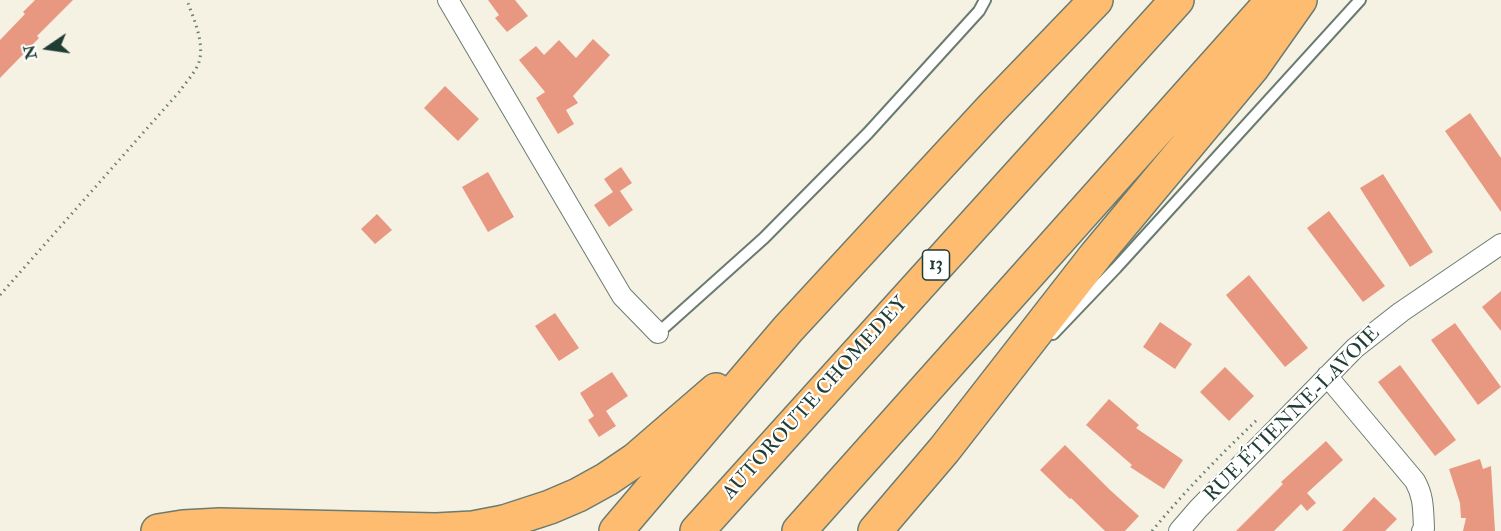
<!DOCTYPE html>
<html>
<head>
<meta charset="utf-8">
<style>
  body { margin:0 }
  #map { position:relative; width:1501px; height:531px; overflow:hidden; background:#f6f2e3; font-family:"IM FELL Double Pica",serif }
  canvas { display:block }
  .north { position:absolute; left:18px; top:18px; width:60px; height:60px; -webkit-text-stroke:4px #fff; paint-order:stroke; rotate:257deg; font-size:16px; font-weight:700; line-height:24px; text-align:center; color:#1f3d34 }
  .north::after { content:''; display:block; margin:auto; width:21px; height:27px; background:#1f3d34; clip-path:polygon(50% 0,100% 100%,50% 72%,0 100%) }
</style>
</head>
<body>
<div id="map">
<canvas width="1501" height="531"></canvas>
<div class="north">N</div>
</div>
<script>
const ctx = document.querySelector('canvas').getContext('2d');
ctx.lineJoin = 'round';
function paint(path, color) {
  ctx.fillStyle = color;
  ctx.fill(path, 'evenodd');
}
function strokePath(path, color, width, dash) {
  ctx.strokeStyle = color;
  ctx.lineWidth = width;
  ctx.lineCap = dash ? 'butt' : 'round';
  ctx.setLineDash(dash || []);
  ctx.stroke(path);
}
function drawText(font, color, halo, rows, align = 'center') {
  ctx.font = font + ' "IM FELL Double Pica",serif';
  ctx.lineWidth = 4.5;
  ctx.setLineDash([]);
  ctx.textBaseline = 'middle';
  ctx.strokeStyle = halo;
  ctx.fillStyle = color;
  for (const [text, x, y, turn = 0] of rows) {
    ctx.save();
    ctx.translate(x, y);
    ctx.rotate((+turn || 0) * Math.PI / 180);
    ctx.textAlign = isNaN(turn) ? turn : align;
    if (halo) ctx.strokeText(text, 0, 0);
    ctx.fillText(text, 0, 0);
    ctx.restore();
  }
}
paint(new Path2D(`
  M35,0H73L37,36L39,38L0,78V40L25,14L23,12Z
  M488,0H515L528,16L507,32L495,18L499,15Z
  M593,39L610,55L573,96L578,103L566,110L574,124L558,134L536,98L545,92L519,60L536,46L544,55L559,40L576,58Z
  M445,86L479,119L458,141L424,108Z
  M1470,113L1501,158V212L1445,131Z
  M621,167L632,183L620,191L633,210L609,227L594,205L613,192L604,179Z
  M488,172L514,217L488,232L462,187Z
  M1383,174L1433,252L1410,267L1360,188Z
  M1329,211L1385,286L1363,302L1307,228Z
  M377,214L392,230L375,244L361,229Z
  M1249,275L1308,348L1285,367L1226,295Z
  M1501,291V331L1482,307Z
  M555,313L579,348L559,361L535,326Z
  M1160,322L1192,344L1175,369L1143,347Z
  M1455,323L1501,387L1478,405L1431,340Z
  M1400,365L1456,440L1435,456L1378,382Z
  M1225,367L1254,396L1229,421L1200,392Z
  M612,372L628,396L606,411L616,426L599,437L588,420L594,416L580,393Z
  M1109,399L1139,425L1136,428L1183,460L1164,489L1130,467L1132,465L1086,425Z
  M1326,441L1343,460L1307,493L1316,503L1307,511L1301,504L1274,531H1236L1283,484L1281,482Z
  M1065,445L1110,490L1139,516L1125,531H1105L1071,498L1070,499L1040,470Z
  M1480,459L1483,469L1491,466L1495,531H1463L1466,518H1461L1460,503L1449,469Z
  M1374,497L1397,519L1385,531H1342Z`), '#e89880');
const service = new Path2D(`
  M658,333L764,238L868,133L979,11L985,0
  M1053,334L1116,268L1360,0`);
const minor = new Path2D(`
  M448,0L622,296L658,333
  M1327,376L1415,481C1424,497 1423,510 1424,528L1422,531
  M1179,531L1198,509L1355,348L1401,312L1501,244`);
const motorway = new Path2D(`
  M158,531L183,527L220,525L436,530L473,528L504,522L550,507L578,495L607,479L635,460L716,390
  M616,531L788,329L992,108L1096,0
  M697,531L1177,0
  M799,531L1273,0
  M875,531L944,450L1096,255L1252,68L1300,0`);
strokePath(service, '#6a7c71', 14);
strokePath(minor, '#6a7c71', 22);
strokePath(motorway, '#6a7c71', 36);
strokePath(new Path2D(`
  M0,295L180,91C186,82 195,73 199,62C205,42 193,18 187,0
  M1152,531C1185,491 1221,454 1258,419`), '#6a7c71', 3, [1.5, 4.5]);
strokePath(service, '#fff', 10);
strokePath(minor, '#fff', 20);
strokePath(motorway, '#fdbc70', 33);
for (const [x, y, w] of [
  [936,265,27]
]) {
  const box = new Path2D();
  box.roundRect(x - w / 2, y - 15, w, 30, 4.5);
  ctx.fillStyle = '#fff';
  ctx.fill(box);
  strokePath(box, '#1f3d34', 1.5);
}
drawText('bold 18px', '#1f3d34', null, [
  ["13",936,265]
]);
drawText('20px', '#1f3d34', '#fff', [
  ["AUTOROUTE CHOMEDEY",816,399,-48],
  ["RUE ÉTIENNE-LAVOIE",1293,415,-45]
]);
</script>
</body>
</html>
